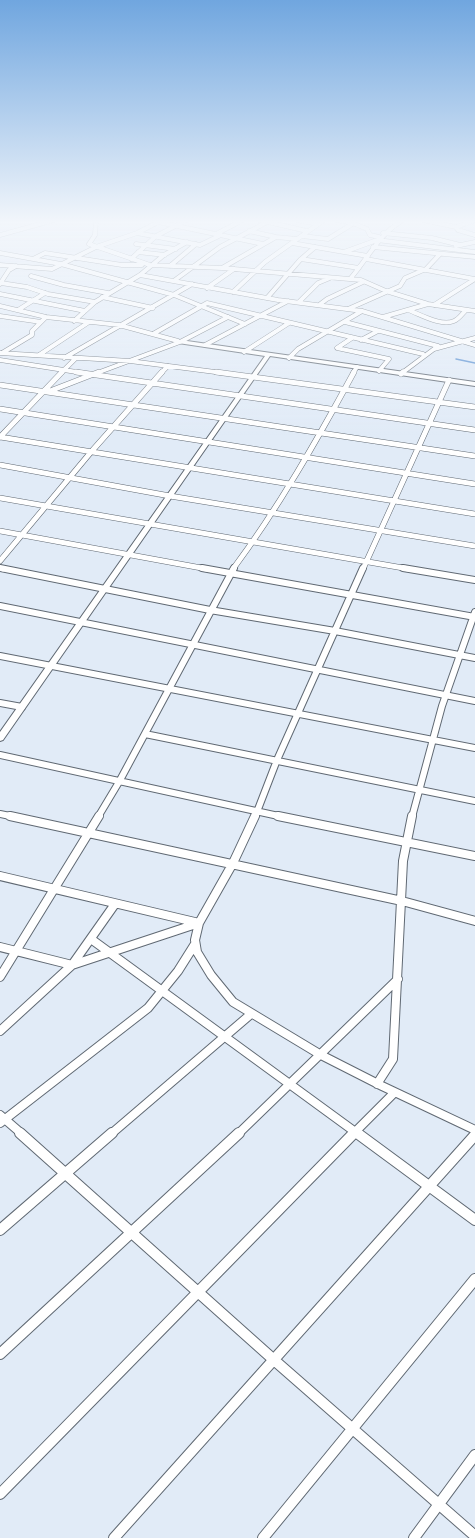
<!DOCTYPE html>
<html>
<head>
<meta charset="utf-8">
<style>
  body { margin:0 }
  canvas { display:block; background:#e1ebf7 }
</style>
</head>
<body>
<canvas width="475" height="1538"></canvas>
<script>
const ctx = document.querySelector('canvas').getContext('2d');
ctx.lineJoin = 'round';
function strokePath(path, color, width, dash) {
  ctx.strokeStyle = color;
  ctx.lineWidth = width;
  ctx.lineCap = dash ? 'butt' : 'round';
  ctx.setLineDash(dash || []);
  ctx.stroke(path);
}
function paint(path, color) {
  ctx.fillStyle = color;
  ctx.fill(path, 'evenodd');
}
strokePath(new Path2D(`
  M456,359L475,363`), '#5c92d2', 1.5);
const minorFar4 = new Path2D(`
  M96,220L95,235L89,244L150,265L222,268L361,280L386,291L428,304L475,311
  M259,220L307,231
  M297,220L318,224
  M336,220L349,222
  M423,220L456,227L458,230L475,235
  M158,222L263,244
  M350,222L367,229L370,235L379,237
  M456,227L475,220
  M249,231L276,237L297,239
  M137,233L200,245L221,235
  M383,233L432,238L460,245
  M216,234L243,220
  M0,235L54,220
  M302,236L328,239L354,223
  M292,243L344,252L377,240L475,252
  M136,244L176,249
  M456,246L475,242
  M373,247L475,257
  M138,252L165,255
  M344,252L368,256
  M0,253L61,264L174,295L245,324
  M33,259L45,253L122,265H142
  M131,259L156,236L187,220
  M301,259L359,268
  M366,259L475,279
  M0,265L52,269L96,247L137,233L162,220
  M170,266L196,244
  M222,268L276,237
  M140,275L278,300L362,311L475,345
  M31,276L64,285L108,293
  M350,279C368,258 379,234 403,220
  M175,280L220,247L271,220
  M1,283L27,287L48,294L95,302
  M0,284L9,270L16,266
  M207,288L234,269
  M233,292L265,262L324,220
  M0,294L85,311
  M102,297L153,308
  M267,298L300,260L315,247
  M299,302L318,283L330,278
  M319,305L327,299L363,282
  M434,305L475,279
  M0,306L46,317L119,325L178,341
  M348,309L400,286L405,278L426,269L440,254
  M18,310L45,293
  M408,310C420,314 441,327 454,321C459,319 462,314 466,310
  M0,316L41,322
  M383,317L428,304
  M74,321L95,302L140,275L164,255L187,242
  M345,322L438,346
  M153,334L207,303L423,354
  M352,338L337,348L389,359L379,371
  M361,340L378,331
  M205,345L288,301
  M244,352L289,323
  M0,353L130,361L223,373
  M2,353L32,335V331L46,317
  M39,355L89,322
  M64,358L192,284
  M289,358L298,349L362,311
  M0,360L83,373
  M61,373L76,358
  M97,373L180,342L228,317
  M161,373L168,366
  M353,373L357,367
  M402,373L434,349L475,338`);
const minorFar3 = new Path2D(`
  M76,372L475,430
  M216,372L475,407
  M401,374L403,372
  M0,385L475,456
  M50,391L99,372
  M0,409L475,484
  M0,437L475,514
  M0,437L62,372
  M0,465L170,496L475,546
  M0,498L409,569
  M0,531L207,569
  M0,561L91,452L162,372
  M0,568L3,569
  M233,569C279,507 317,440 354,372
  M363,569L449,380`);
const minorFar2 = new Path2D(`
  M0,568L210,610L335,631L475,658
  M202,568L475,617
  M403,568L475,580
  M0,606L475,701
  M0,656L475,748
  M0,703L22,707
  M145,734L475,801
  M0,755L283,817
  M0,814L15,817
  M98,817L119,782L234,568
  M255,817L277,760L363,568
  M412,817L442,706L475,612`);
const minorFar1 = new Path2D(`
  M10,816L402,901L475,921
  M278,816L475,856
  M0,876L199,923L195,940L197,952L211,975L233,1002L321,1055L382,1086L475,1130
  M91,939L358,1134
  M0,947L72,965L199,923L233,863L255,816
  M0,977L99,816
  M0,1031L72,965L115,904
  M377,1084L393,1059L403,861L412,816
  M0,1115L22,1134
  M0,1123L148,1008L178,971L195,944
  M111,1134L251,1014
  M238,1134L398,979
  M353,1134L394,1093`);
const minor = new Path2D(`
  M20,1133L274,1360L475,1536
  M357,1133L475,1220
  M0,1230L112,1133
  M0,1354L239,1133
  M0,1494L354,1133
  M114,1538L475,1135
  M263,1538L475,1279
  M414,1538L475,1455`);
const tertiary = new Path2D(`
  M180,340L475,382V386L270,356L3,740L0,741V732L265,356L178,343L177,342Z`);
strokePath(minorFar4, '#606973', 5);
strokePath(minorFar3, '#606973', 6);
strokePath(minorFar2, '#606973', 8);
strokePath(minorFar1, '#606973', 10);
strokePath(minor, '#606973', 12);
strokePath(tertiary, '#606973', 2);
strokePath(minorFar4, '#fff', 4);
strokePath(minorFar3, '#fff', 5);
strokePath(minorFar2, '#fff', 6);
strokePath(minorFar1, '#fff', 8);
strokePath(minor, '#fff', 10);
paint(tertiary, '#fff');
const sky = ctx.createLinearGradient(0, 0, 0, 435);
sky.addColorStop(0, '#70a6df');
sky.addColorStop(0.51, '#f2f6fb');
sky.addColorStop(1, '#f2f6fb00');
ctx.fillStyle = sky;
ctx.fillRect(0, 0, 475, 435);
</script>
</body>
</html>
